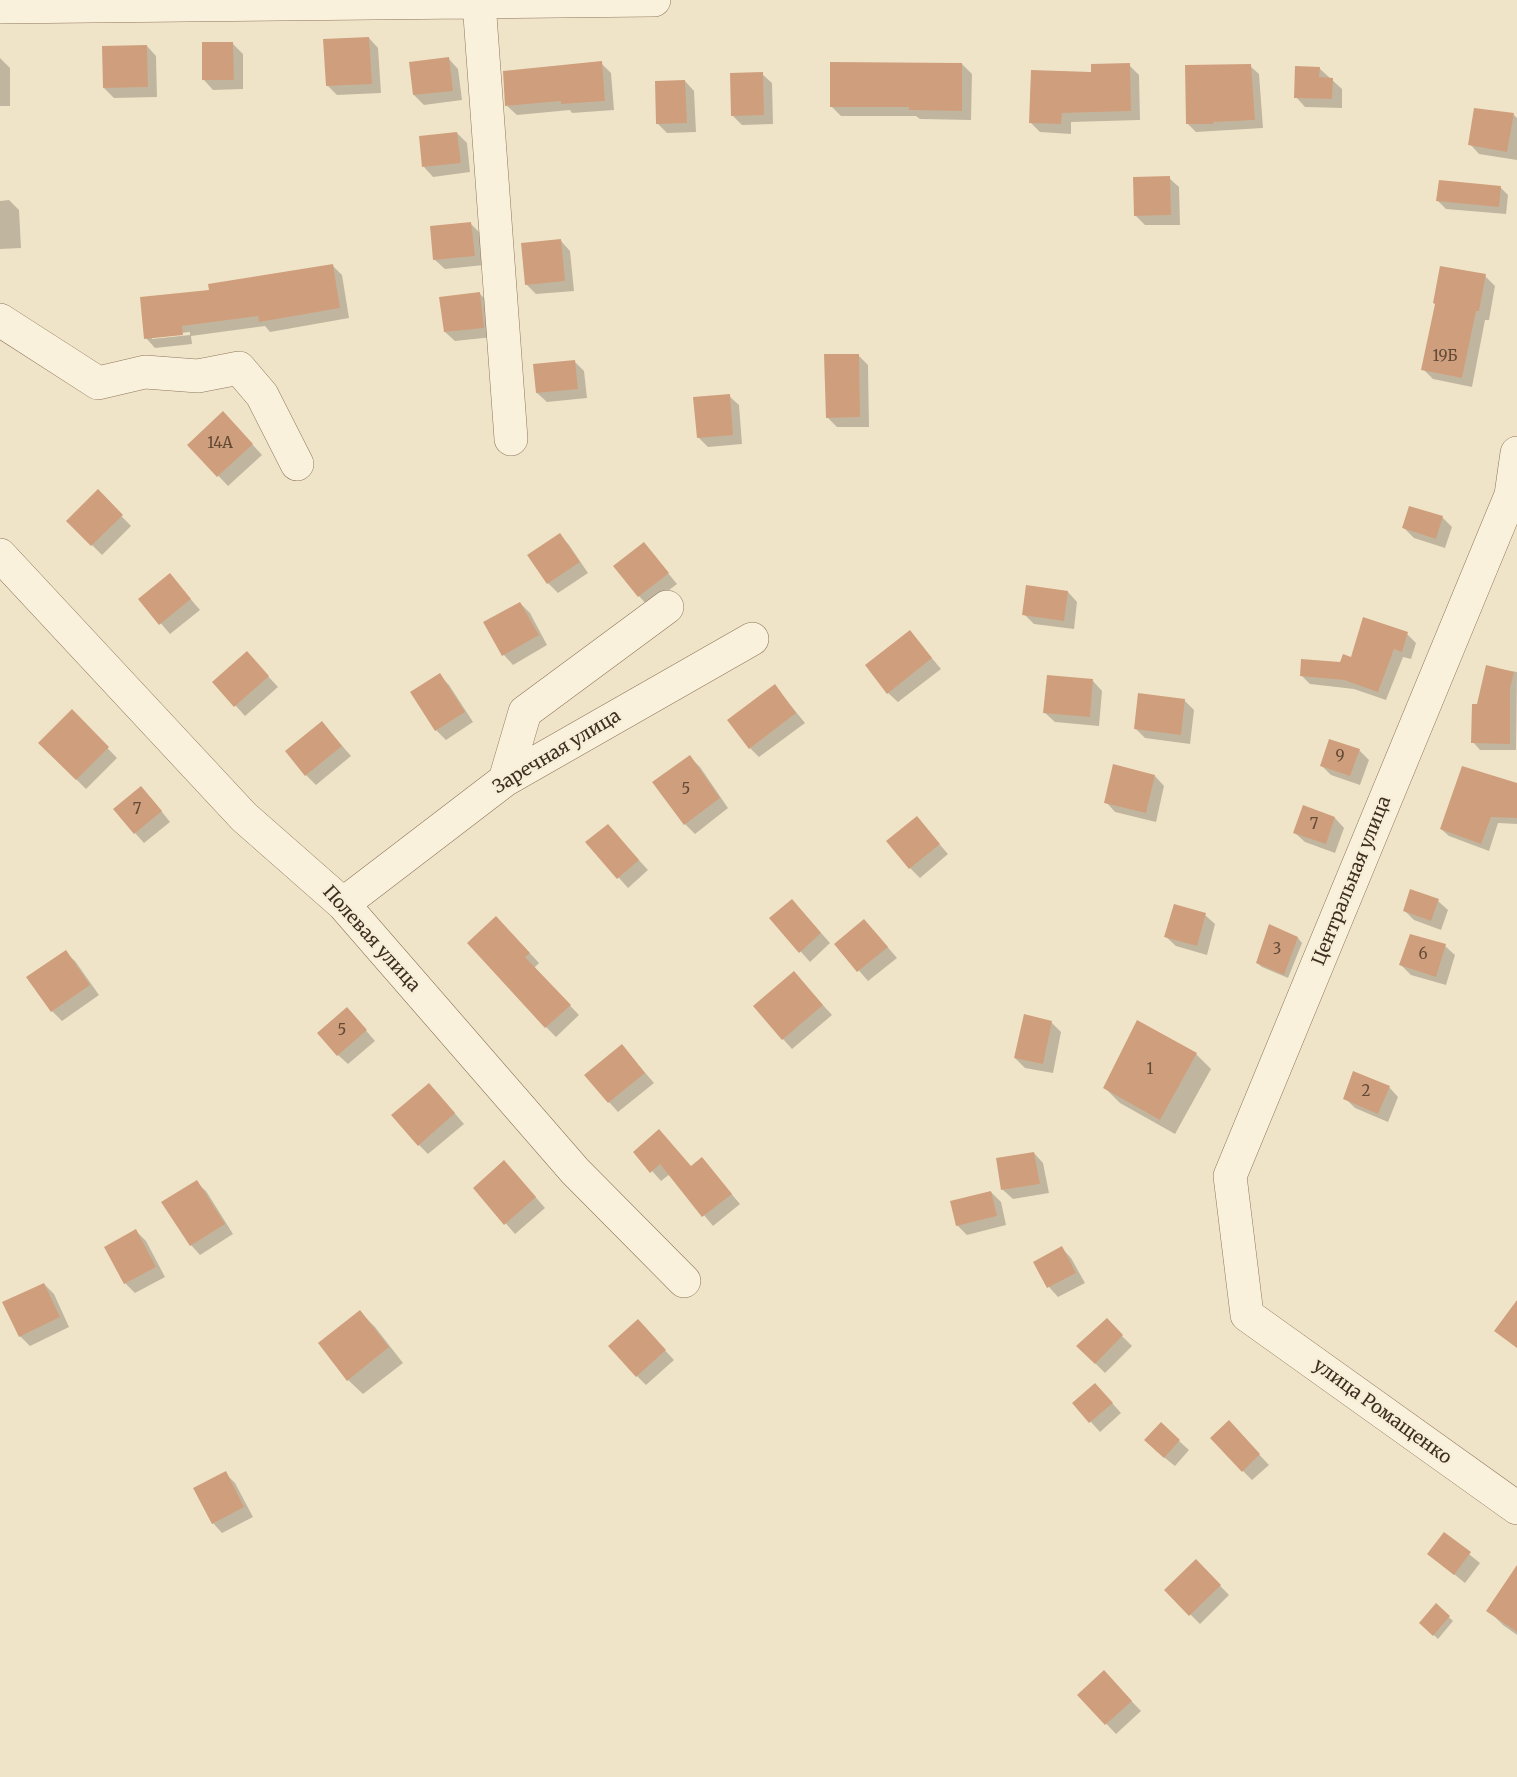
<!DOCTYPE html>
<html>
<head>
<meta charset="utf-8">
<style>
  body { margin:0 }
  canvas { display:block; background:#f0e4c8 }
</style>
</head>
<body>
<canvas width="1517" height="1777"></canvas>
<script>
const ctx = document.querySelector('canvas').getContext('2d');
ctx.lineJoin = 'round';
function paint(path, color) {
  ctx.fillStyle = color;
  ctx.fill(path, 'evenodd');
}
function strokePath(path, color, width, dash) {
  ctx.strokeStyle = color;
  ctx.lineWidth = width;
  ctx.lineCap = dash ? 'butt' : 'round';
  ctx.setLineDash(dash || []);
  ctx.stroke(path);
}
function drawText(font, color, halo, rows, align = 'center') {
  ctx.font = font + ' Merriweather,serif';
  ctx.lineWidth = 5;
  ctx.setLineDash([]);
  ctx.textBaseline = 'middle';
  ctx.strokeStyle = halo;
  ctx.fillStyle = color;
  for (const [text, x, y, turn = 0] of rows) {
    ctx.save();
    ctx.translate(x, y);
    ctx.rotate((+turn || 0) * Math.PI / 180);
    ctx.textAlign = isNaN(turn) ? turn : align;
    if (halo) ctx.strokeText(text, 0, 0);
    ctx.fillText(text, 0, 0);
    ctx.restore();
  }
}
paint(new Path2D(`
  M369,38L378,48L381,93L337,95L327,85Z
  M233,44L243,54V89L213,90L204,80Z
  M147,46L156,56L157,97L114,98L104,88Z
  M0,58L10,68V106H0Z
  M449,59L458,69L462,100L424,105L414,95Z
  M601,63L611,73L614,110L572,113L570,110L517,115L507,106Z
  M962,64L972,74L971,120L920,119L916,116H841L831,106Z
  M1129,65L1139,75L1140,120L1071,122V134L1040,132L1031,123Z
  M1250,66L1259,74L1263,128L1196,132L1187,123Z
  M1319,68L1342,89V108L1305,107L1296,97Z
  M762,74L772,83L773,124L742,125L732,115Z
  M685,81L694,91L696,132L667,133L657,123Z
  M1514,115L1517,118V160L1479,154L1470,144Z
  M457,133L467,143L470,172L433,177L424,167Z
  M1169,178L1179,187L1180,225H1145L1136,216Z
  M1500,187L1508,195L1506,214L1446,209L1438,201Z
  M9,200L19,210L21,248L0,249V201Z
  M471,224L480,233L484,265L445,269L435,260Z
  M561,241L570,251L574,291L536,294L526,284Z
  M332,265L342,275L349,318L270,332L265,326L191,336L192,344L155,348L146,338L211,292ZM190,332V335L152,339V336Z
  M1485,276L1495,286L1489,320H1485L1472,387L1433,379L1423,369Z
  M479,293L489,303L493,337L455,341L445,332Z
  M858,355L868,365L869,427H837L827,417Z
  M574,361L584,371L587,398L547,402L537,393Z
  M729,396L739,405L742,444L708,447L698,437Z
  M233,423L262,455L228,486L189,445Z
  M98,492L131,526L102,555L68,521Z
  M1442,517L1452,527L1445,548L1414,538L1404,528Z
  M560,535L569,545L588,573L558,593L548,583L530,555Z
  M644,544L677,584L648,606L639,596Z
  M170,575L200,610L170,634L140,599Z
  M1068,592L1077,602L1074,629L1034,624L1024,614Z
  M520,603L530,613L547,645L513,665L504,655Z
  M910,632L941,669L898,702L888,693Z
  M1407,634L1416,643L1411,659L1403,657L1386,700L1354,689L1310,684L1301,675L1341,664Z
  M256,663L278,687L245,716L214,682Z
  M1487,667L1517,672L1516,750H1480L1473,742Z
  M439,675L449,685L473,722L446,740L436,730Z
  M1093,681L1102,691L1099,726L1055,722L1045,713Z
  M775,686L805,723L759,757L750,748Z
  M1184,700L1194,710L1190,744L1145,738L1136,729Z
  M72,711L117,758L86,789L40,743Z
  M331,733L351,756L316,785L306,775Z
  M1359,750L1369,760L1360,785L1331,775L1321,765Z
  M690,757L700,767L728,808L695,834L685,824Z
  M1155,776L1164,786L1156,822L1115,812L1106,802Z
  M1512,783H1517V824L1498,823L1489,851L1449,836L1441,829Z
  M151,798L170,822L144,843L135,833Z
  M917,818L948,854L920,878L910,868Z
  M1335,818L1344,828L1335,853L1305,842L1295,833Z
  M617,836L648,870L628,888L587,842Z
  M1438,901L1448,910L1441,930L1414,920L1405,911Z
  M801,910L830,943L810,962L771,918Z
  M1205,915L1215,924L1207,955L1176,946L1166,937Z
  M1270,926L1298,938L1302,943L1288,978L1262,967L1257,963Z
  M506,928L539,963L534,968L579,1015L556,1037L546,1027Z
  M874,931L897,958L868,981L836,944Z
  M1445,946L1455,955L1446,985L1411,975L1401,965Z
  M65,952L75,961L99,995L62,1021L52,1011Z
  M794,973L832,1015L792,1049L783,1039Z
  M356,1019L375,1041L348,1064L338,1055Z
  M1051,1022L1061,1032L1053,1073L1025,1068L1015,1058Z
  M622,1046L654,1083L618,1112L609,1102Z
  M1196,1054L1211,1069L1175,1134L1120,1103L1105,1088Z
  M1389,1087L1398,1097L1388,1122L1355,1108L1345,1098Z
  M438,1094L464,1124L428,1154L419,1145Z
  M635,1152L691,1167L702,1159L740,1204L713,1226L670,1174L661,1181Z
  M1034,1153L1043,1163L1049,1193L1013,1199L1003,1190Z
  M514,1172L545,1208L515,1234L475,1188Z
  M196,1182L206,1191L233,1234L200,1255L191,1245Z
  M991,1192L1001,1202L1006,1225L967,1235L957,1225Z
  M136,1231L146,1241L165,1277L135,1293L125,1283Z
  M1062,1248L1071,1258L1085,1283L1058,1297L1049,1287L1035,1262Z
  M44,1284L54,1294L69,1327L30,1346L20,1336Z
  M360,1312L375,1327L403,1363L363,1394L348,1380Z
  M1106,1320L1132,1346L1105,1373L1078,1346Z
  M647,1331L674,1360L646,1385L637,1376Z
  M1105,1395L1121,1413L1100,1432L1074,1403Z
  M1238,1432L1269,1465L1252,1480L1243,1471Z
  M1179,1441L1189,1450L1175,1466L1155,1450Z
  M225,1473L235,1483L253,1517L222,1533L213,1523Z
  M1444,1534L1480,1563L1465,1583L1429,1554Z
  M1196,1561L1229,1595L1200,1624L1166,1590Z
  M1517,1588V1635L1503,1625L1488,1610Z
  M1436,1605L1453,1621L1438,1639L1421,1623Z
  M1113,1682L1141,1711L1116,1734L1079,1695Z`), '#0003');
paint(new Path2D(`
  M369,37L372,84L326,86L323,39Z
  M202,42H233L234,80H202Z
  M147,45L148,87L103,88L102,46Z
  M449,57L453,91L413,95L409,62Z
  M602,61L605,101L561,104V101L505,106L503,71Z
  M830,62L962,63V111L909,110V107H830Z
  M1130,63L1131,111L1062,113L1061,124L1029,123L1031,70L1091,72V64Z
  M1251,64L1255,120L1213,122V124H1186L1185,65Z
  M1295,66L1320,67L1319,77L1333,78L1332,99L1294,98Z
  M763,72L764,115L731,116L730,73Z
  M685,80L687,123L656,124L655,81Z
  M1474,108L1514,113L1507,152L1468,145Z
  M457,132L461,163L422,167L419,136Z
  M1170,176L1171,215L1134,216L1133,177Z
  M1439,180L1501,186L1499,207L1436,201Z
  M471,222L475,256L433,260L430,226Z
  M561,239L565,281L525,285L521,243Z
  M333,264L340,308L259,322L258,316L182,326L183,335L144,339L140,297L209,290L208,284Z
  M1440,266L1486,274L1479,311H1476L1462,378L1421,370L1435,304L1433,303Z
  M480,292L484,328L444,332L439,297Z
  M824,354H859L860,417L826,418Z
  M575,360L578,389L536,393L533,364Z
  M730,394L733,435L697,438L693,397Z
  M223,411L253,444L217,477L187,445Z
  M98,489L123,515L91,546L66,521Z
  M1409,506L1443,516L1436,539L1402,528Z
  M560,533L580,562L547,584L527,555Z
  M644,542L669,573L638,597L613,566Z
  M170,573L191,599L159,625L138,599Z
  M1026,585L1068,591L1064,621L1022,615Z
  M520,602L539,635L502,656L483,622Z
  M1363,617L1408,632L1402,652L1394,649L1378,692L1344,680L1300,676L1301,659L1340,662L1343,654L1351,657Z
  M910,630L932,658L887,694L865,665Z
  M247,651L269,676L234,707L212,682Z
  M1486,665L1514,672L1510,688V744L1471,743L1472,704H1477Z
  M440,673L465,712L435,731L410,692Z
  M1047,675L1093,679L1090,717L1043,713Z
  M775,684L796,713L749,749L727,720Z
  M1138,693L1185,699L1181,735L1134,729Z
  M72,709L109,747L76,780L38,743Z
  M322,721L342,746L305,776L285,751Z
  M1329,739L1360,749L1350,776L1320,766Z
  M690,755L720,798L684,825L652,782Z
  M1113,764L1155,775L1146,813L1104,803Z
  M1462,766L1517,783V818L1491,817L1481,844L1440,829Z
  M141,786L162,811L134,834L113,809Z
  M1303,805L1335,817L1326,844L1293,833Z
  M917,816L940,844L909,869L886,841Z
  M608,824L639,860L617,879L585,842Z
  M1410,889L1439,899L1431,921L1403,911Z
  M792,899L821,933L799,953L769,918Z
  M1174,904L1206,913L1197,946L1164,937Z
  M496,916L530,953L525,957L571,1005L545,1028L467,943Z
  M864,919L888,947L857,972L834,944Z
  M1269,924L1298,937L1284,975L1256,963Z
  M1410,934L1446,944L1436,977L1399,965Z
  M66,950L90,985L51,1012L26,977Z
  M794,971L823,1005L782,1040L753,1006Z
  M347,1007L367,1030L337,1056L317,1033Z
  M1024,1014L1052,1021L1043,1064L1014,1058Z
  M1137,1020L1197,1053L1160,1120L1103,1088Z
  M622,1044L645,1073L608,1103L584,1075Z
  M1353,1071L1390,1086L1378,1114L1343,1099Z
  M429,1083L455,1113L418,1146L391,1115Z
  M659,1129L691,1166L702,1157L732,1194L702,1217L660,1164L650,1173L633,1152Z
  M1034,1152L1040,1184L1001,1190L996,1158Z
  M504,1160L536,1197L504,1225L473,1188Z
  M197,1180L225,1224L190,1246L161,1202Z
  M991,1191L997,1216L956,1226L950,1201Z
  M136,1229L156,1267L124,1284L104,1247Z
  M1062,1246L1076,1273L1047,1288L1033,1262Z
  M44,1283L60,1317L19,1337L2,1302Z
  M1517,1300V1348L1494,1331Z
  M360,1310L389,1347L347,1381L318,1343Z
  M1107,1318L1123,1335L1095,1364L1076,1346Z
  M638,1319L666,1350L636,1377L608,1346Z
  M1095,1383L1113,1403L1089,1423L1072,1403Z
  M1229,1420L1260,1454L1242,1472L1210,1438Z
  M1161,1422L1180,1440L1164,1458L1144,1440Z
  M226,1471L244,1507L212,1524L193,1488Z
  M1444,1532L1471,1552L1454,1575L1427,1554Z
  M1196,1559L1221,1585L1189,1616L1164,1590Z
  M1517,1565V1632L1486,1611Z
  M1436,1603L1450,1616L1433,1636L1419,1623Z
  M1104,1670L1132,1701L1105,1725L1077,1695Z`), '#cf9f7d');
const minor = new Path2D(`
  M479,2L511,439
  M0,7L654,0
  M0,320L98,383L145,372L198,376L239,368L262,395L297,464
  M1517,453L1511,495L1230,1176L1247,1315L1517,1508
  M0,555L244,817L343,904L575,1171L684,1281
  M505,780L525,712L667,607
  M343,904L505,780L752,639`);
strokePath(minor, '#8d765c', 34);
strokePath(minor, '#faf1dc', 33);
drawText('15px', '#624a37', null, [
  ["19Б",1445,357],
  ["14А",220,444],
  ["9",1340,757],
  ["5",686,790],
  ["7",137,810],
  ["7",1314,825],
  ["3",1277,950],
  ["6",1423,955],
  ["5",342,1031],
  ["1",1150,1070],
  ["2",1366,1092]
]);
drawText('18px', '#3d2e20', '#f7eed8', [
  ["Заречная улица",557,752,-31],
  ["Центральная улица",1352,881,-68],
  ["Полевая улица",371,939,48],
  ["улица Ромащенко",1382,1412,36]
]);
</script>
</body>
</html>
